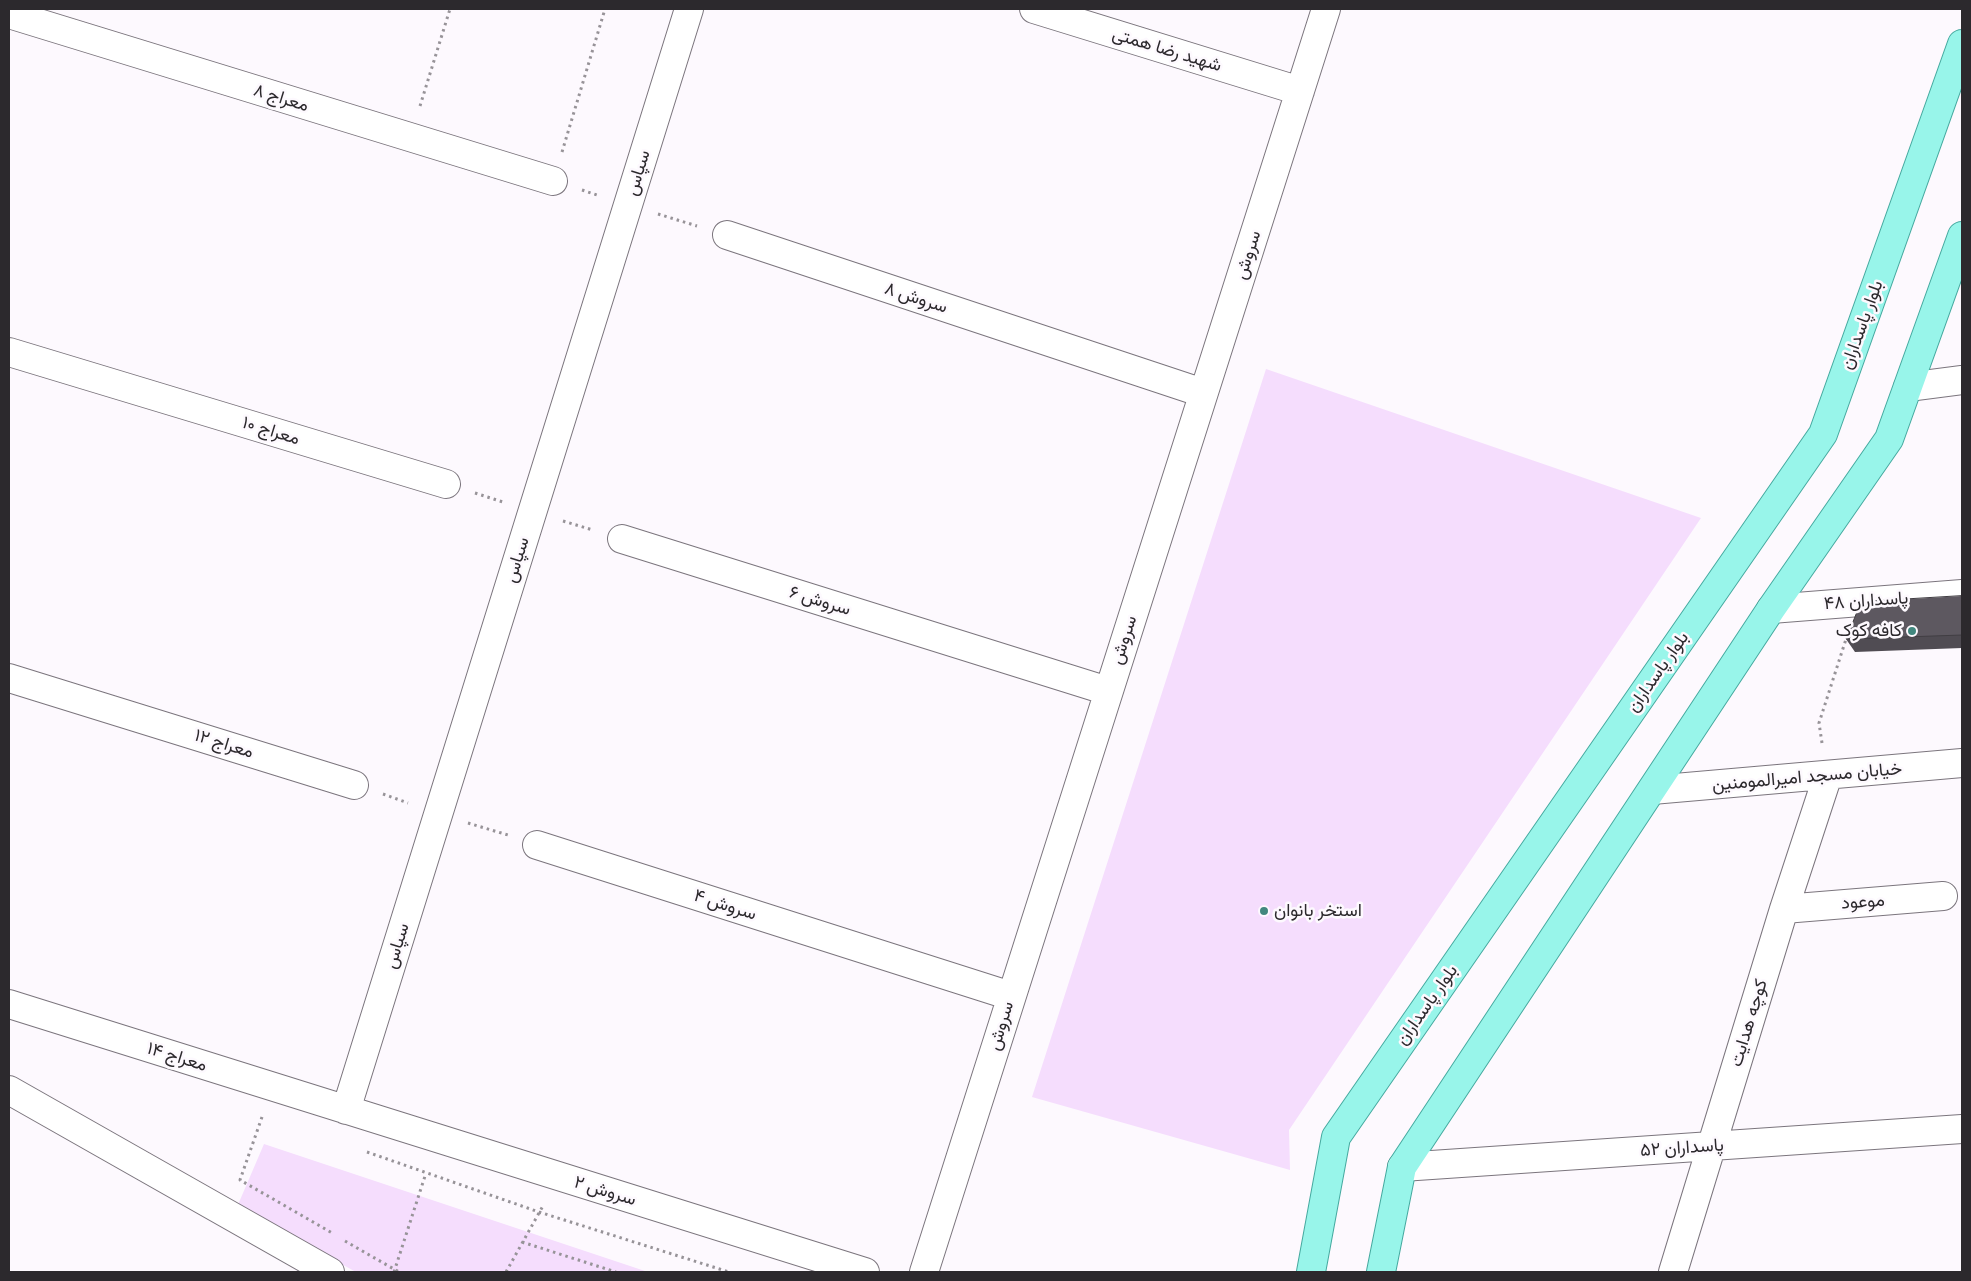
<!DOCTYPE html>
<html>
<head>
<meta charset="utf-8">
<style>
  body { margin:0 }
  #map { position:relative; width:1971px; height:1281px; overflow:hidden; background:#fdf9fe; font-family:"IBM Plex Sans",sans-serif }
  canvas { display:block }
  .frame { position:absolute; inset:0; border:10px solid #2c292d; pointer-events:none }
</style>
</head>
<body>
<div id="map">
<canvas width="1971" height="1281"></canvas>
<div class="frame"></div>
</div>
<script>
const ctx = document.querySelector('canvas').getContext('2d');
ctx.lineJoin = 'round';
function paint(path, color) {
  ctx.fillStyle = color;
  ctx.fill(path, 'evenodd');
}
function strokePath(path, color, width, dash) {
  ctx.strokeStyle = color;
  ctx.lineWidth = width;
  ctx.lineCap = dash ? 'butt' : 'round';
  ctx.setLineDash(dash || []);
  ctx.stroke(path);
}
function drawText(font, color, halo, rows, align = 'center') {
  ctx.font = font + ' "IBM Plex Sans",Vazirmatn,sans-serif';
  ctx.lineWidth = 5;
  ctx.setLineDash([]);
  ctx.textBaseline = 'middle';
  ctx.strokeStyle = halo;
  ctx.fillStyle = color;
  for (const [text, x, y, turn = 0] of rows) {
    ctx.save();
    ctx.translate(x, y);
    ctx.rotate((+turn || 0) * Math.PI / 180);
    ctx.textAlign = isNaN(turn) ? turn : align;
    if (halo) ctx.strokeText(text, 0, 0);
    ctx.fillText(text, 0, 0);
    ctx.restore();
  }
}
paint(new Path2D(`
  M1266,369L1701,518L1289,1130L1290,1170L1032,1097Z
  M264,1144L648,1272H356L237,1207Z`), '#f5ddfd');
const minor = new Path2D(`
  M1034,9L1300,91
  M9,14L553,181
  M727,235L1203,393
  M9,352L446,484
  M1908,387L1962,380
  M622,539L1108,691
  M1771,609L1962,594
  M9,678L354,785
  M1652,790L1962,763
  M537,845L1011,996
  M1784,909L1943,896
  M9,1004L865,1272
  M9,1090L330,1272
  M346,1110L689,9
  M1402,1167L1962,1129
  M924,1272L1326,9
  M1673,1272L1784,909L1828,775`);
const major = new Path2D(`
  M1311,1272L1336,1137L1823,434L1962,44
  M1381,1272L1402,1167L1771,609L1889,439L1962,236`);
strokePath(minor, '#7b757d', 30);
strokePath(major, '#45a99f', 30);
strokePath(new Path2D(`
  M420,106L450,9
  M562,152L605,9
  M582,190L597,195
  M658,214L697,226
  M475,493L503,502
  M563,521L593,530
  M1822,743L1819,723L1847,636
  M383,794L408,803
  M468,823L508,835
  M262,1117L240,1180L334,1234
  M367,1152L539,1212L729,1272
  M345,1241L399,1272
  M522,1242L616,1272
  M394,1272L426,1173
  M506,1272L544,1204`), '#979398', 3, [2.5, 4]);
strokePath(minor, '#fff', 28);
strokePath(major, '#98f5ea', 28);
paint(new Path2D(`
  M1962,596V648L1855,652L1846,639Z`), '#504c53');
const building = new Path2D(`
  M1962,596V635L1846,639L1861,602Z`);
paint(building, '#5d5860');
strokePath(building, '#413e43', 1);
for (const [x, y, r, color] of [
  [1912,631,5,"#41877e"],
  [1264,911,5,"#41877e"]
]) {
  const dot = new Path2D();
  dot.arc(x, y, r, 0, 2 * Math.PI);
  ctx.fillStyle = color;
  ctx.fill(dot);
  strokePath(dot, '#fdf9fe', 2);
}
drawText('18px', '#2c292d', '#fdf9fe', [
  ["شهید رضا همتی",1167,50,17],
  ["معراج ۸",281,98,17],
  ["سپاس",638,173,-73],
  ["سروش",1248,255,-72],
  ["سروش ۸",916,298,18],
  ["بلوار پاسداران",1862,325,-70],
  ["معراج ۱۰",271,431,17],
  ["سپاس",517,560,-73],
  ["سروش ۶",820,601,17],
  ["پاسداران ۴۸",1866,601,-4],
  ["سروش",1124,640,-72],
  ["بلوار پاسداران",1658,672,-55],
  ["معراج ۱۲",224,744,17],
  ["خیابان مسجد امیرالمومنین",1807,777,-5],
  ["موعود",1863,902,-4],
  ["سروش ۴",725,905,18],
  ["سپاس",397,946,-73],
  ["بلوار پاسداران",1427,1005,-55],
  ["کوچه هدایت",1749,1023,-73],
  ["سروش",1001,1026,-73],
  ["معراج ۱۴",177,1057,17],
  ["پاسداران ۵۲",1682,1148,-4],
  ["سروش ۲",605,1191,17]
]);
drawText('18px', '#2c292d', '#fdf9fe', [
  ["کافه کوک",1902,631],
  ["استخر بانوان",1274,911,"left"]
], 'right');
</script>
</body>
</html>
